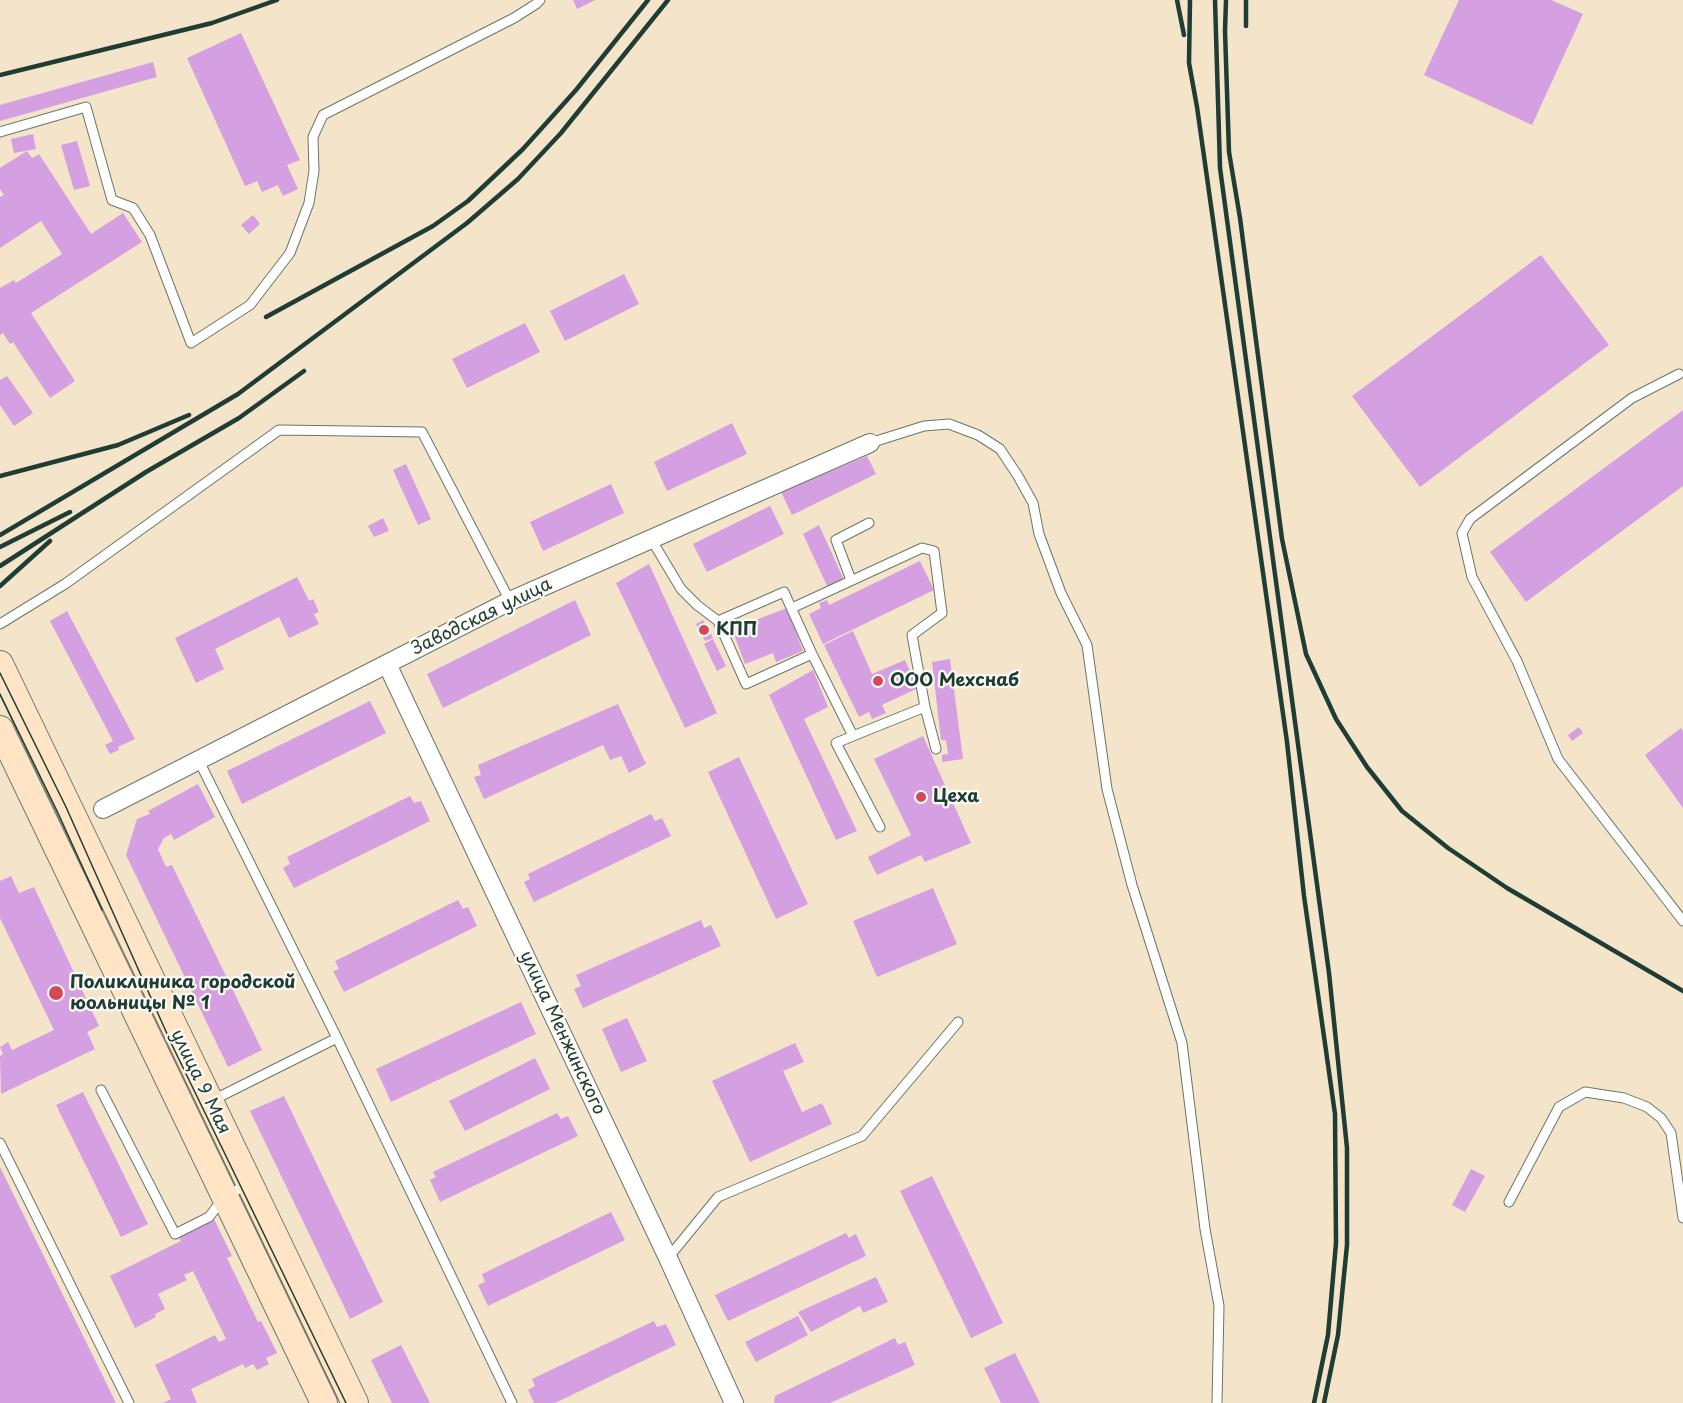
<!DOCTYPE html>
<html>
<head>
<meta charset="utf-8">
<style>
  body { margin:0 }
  canvas { display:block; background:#f3e4ca }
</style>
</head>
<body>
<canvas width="1683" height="1403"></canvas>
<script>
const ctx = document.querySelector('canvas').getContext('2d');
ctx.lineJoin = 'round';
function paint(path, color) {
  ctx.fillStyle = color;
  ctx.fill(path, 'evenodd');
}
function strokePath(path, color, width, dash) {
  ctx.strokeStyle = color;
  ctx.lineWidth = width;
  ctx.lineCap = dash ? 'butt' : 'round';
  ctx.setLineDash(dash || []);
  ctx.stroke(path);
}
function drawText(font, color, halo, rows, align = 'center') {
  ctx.font = font + ' "Playpen Sans",sans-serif';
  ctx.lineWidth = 4.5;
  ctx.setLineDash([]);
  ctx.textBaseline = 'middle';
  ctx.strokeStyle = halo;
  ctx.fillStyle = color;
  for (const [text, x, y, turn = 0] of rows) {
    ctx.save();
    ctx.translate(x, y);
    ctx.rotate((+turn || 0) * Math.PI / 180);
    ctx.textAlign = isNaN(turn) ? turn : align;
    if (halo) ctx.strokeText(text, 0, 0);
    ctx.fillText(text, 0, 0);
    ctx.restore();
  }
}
paint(new Path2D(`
  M573,0H595L577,9Z
  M1459,0H1551L1583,14L1532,125L1424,75Z
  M241,33L300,160L287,165L298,189L283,196L278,185L262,192L257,181L245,186L187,58Z
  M153,62L157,77L0,121V105Z
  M33,134L36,149L14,153L11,139Z
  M77,141L90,186L74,190L61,145Z
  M27,151L32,158L39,154L91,234L123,213L142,242L31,313L75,381L50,398L13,342L10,344L3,333L0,335V288L14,280L16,283L62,254L41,221L0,248V197L4,195L0,189V168Z
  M253,215L260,224L249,234L241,225Z
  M1541,255L1609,345L1420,487L1352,396Z
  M624,274L639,304L565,341L550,311Z
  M525,323L540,352L467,388L452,359Z
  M7,376L33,413L14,426L0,405V380Z
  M1683,410V486L1526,602L1490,552Z
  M732,423L747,454L667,491L654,462Z
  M867,456L876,474L792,515L781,492Z
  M406,464L431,519L418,525L393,470Z
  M611,484L624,513L543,551L530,522Z
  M770,506L784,534L707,572L693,544Z
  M383,518L389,531L374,537L368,526Z
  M819,525L844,580L828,588L803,534Z
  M920,561L934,590L823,644L809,614L821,608L819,603L827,600L829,605Z
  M649,564L717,713L685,728L616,583Z
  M297,577L309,601L313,599L319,612L314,614L319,624L289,638L279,617L215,649L224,669L196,683L175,638Z
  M575,600L591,635L443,708L427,674Z
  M787,608L803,651L776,662L773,653L745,664L732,629Z
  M67,611L135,739L118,747L119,750L110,754L105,745L113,741L50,621Z
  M703,620L713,638L705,641L696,624Z
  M853,631L872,674L905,660L918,688L882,705L886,713L872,719L869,712L859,717L824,645Z
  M713,639L726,666L717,671L704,644Z
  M950,659L963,759L942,762V755L948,754L946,740H941L932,662Z
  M813,670L828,707L804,719L857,831L836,840L769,695Z
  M370,701L386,733L242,804L227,771Z
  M618,704L646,764L629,773L621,756L610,760L603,745L484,799L474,777L481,775L478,765Z
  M1579,727L1583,733L1572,741L1568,735Z
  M1681,728L1683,731V808L1645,755Z
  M923,736L971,843L925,862L921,855L877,875L868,857L911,835L874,759Z
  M739,757L808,904L776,919L708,772Z
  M198,784L215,817L174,840L171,834L164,838L158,849L166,867L172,865L262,1050L228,1067L126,855L137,819L150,814L148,811Z
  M410,796L414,803L421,801L430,821L294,888L283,868L290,864L287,857Z
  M651,814L655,821L662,818L671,836L534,902L524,882L530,879L528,874Z
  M11,876L19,893L34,887L99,1026L87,1032L95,1049L1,1094L0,1056L3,1054L0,1047L8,1042L12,1050L54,1030L0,918V881Z
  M933,888L957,944L877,977L853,921Z
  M458,900L463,909L468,907L477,926L344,992L333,971L339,969L335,961Z
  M701,920L704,928L711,925L721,946L583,1008L574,989L581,986L576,975Z
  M521,1002L536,1034L391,1102L376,1069Z
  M627,1018L647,1061L621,1072L602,1029Z
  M795,1043L804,1062L783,1071L802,1112L822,1103L832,1124L750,1162L712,1081Z
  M535,1058L550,1089L465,1131L449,1101Z
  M83,1092L148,1224L121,1237L56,1105Z
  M284,1096L383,1302L350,1319L250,1111Z
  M557,1113L561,1119L568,1116L578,1136L440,1202L430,1180L436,1177L433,1172Z
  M0,1167L116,1403H0Z
  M1471,1169L1485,1176L1465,1212L1452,1205Z
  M932,1176L1003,1323L971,1338L900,1191Z
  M611,1212L625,1240L488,1306L478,1285L485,1282L482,1274Z
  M214,1219L232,1256L227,1258L258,1322L261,1321L277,1353L266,1358L269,1364L257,1370L253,1364L245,1368L243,1364L191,1389L197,1403H163L171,1399L155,1365L215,1335L219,1342L226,1339L193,1271L184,1275L187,1280L158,1294L165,1309L155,1314L156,1317L135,1328L110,1276L181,1241L178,1236Z
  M846,1233L849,1238L856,1234L866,1256L728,1321L715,1295Z
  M876,1277L888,1302L863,1313L860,1306L811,1332L798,1312Z
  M798,1316L808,1335L756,1362L745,1342Z
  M654,1321L657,1327L666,1324L676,1345L555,1403H534L528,1390L535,1386L532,1379Z
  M895,1338L898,1345L905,1342L915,1365L830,1403H774L775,1396Z
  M401,1345L430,1403H392L371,1360Z
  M1015,1353L1040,1403H1001L984,1368Z`), '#d5a0e1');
const lane = new Path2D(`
  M0,132L86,107L112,200L133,208L150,235L191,343L250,305L290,253L309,203L314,171L313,137L323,115L514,18L536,4L540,0
  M1679,374L1632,398L1470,519L1462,533L1472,577L1517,661L1558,759L1683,921
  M870,443L924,426L949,424L978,435L1000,449L1018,476L1033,503L1039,534L1061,593L1087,645L1107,789L1132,885L1182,1043L1205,1229L1219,1306L1217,1403
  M651,539L681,589L697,605L718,621L746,684L812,654L784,592L718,621
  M851,580L836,540L869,523
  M792,608L922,548L934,551L942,613L912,635L925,707
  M0,624L65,584L279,430L422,432L510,601
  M812,654L853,736L836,743L880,827
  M853,736L925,707L936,749
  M199,761L337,1038L512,1403
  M101,1090L175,1234L209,1217L225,1196L249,1184
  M211,1101L337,1038
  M0,1143L129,1403
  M1509,1202L1559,1107L1585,1092L1624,1098L1647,1107L1661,1118L1671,1133L1683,1218
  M668,1258L718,1197L862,1136L958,1022`);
const street = new Path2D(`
  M387,664L668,1258L734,1403
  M103,809L510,601L870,443`);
const secondary = new Path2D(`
  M0,664L355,1403
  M0,729L324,1403`);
strokePath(lane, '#697768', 11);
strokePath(street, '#697768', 20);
strokePath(secondary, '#697768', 28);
strokePath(lane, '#fff', 9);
strokePath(street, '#fff', 18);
strokePath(secondary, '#ffe4c6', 26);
strokePath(new Path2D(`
  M0,673L66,807L172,1045L346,1403
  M0,694L58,813L102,910`), '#1f3d34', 1.5);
strokePath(new Path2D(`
  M1177,0L1184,35
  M1190,0L1189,63L1197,107L1287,742L1304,896L1335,1114L1336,1243L1328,1335L1314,1403
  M1215,0L1220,168L1329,973L1347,1148V1245L1338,1335L1324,1403
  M1226,0L1225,31L1229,152L1240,218L1282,539L1306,654L1336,719L1367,767L1402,811L1448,848L1507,888L1683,991
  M1246,26V0
  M0,75L212,23L277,0
  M266,317L433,226L468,201L523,149L576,90L648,0
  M0,476L118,445L189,415
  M0,535L238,394L467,223L518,179L561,133L668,0
  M0,547L70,512
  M0,566L146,472L239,418L304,371
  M0,586L50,541`), '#1f3d34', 4.5);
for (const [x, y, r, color] of [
  [704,630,6,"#d1495b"],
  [878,681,6,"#d1495b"],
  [921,797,6,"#d1495b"],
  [56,993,8,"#d1495b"]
]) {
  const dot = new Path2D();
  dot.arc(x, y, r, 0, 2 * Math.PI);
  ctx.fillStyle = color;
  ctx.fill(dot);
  strokePath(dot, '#fdfcf7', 2);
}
drawText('18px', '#1f3d34', '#fdfcf7', [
  ["Заводская улица",482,617,-26],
  ["улица Менжинского",562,1033,65],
  ["улица 9 Мая",200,1082,64]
]);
drawText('bold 18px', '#1f3d34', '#fdfcf7', [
  ["КПП",716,630],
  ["ООО Мехснаб",890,681],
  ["Цеха",933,797],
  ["Поликлиника городской",70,983],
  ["юольницы № 1",70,1004]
], 'left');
</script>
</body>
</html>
